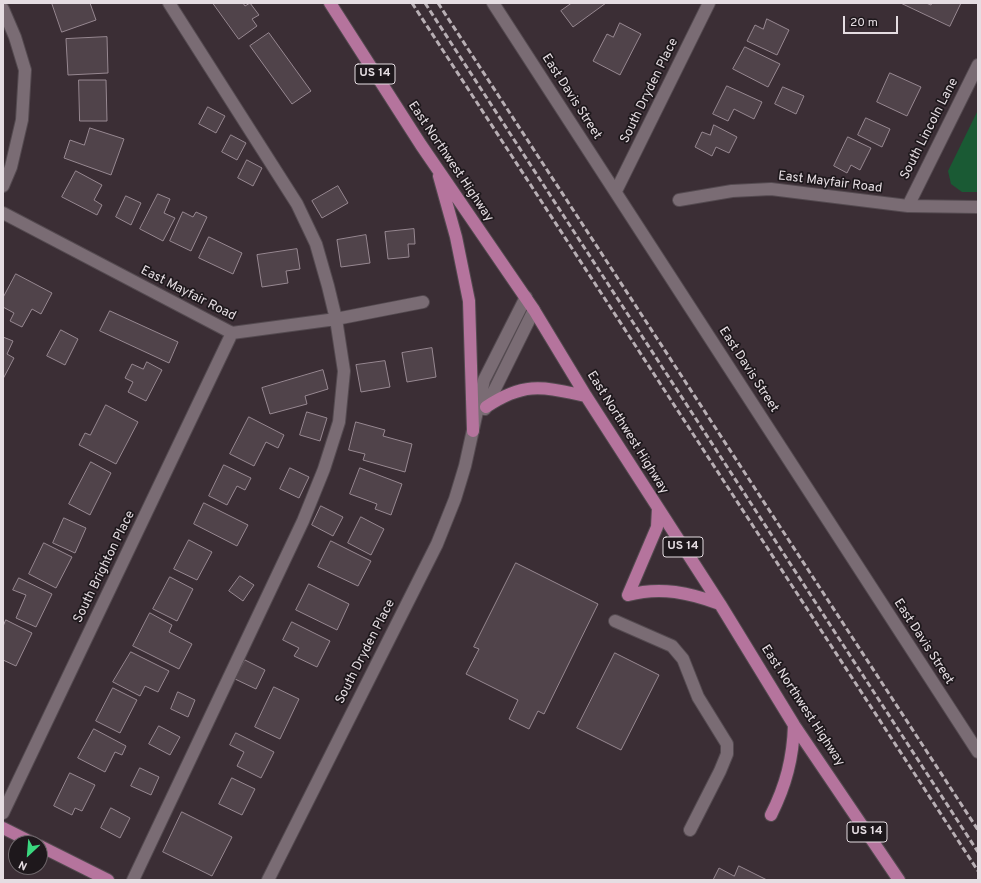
<!DOCTYPE html>
<html>
<head>
<meta charset="utf-8">
<style>
  body { margin:0 }
  #map { position:relative; width:981px; height:883px; overflow:hidden; background:#3b2e35; font-family:Overpass,sans-serif }
  canvas { display:block }
  .frame { position:absolute; inset:0; border:4px solid #e5dde2; pointer-events:none }
  .north { position:absolute; left:8px; top:835px; width:40px; height:40px; box-sizing:border-box; background:#1e181c; border:1px solid #6e676b; border-radius:50%; rotate:206deg; font-size:11px; font-weight:700; line-height:16px; text-align:center; color:#e5dde2 }
  .north::after { content:''; display:block; margin:auto; width:14px; height:18px; background:#3ad77f; clip-path:polygon(50% 0,100% 100%,50% 72%,0 100%) }
  .scale { position:absolute; left:843px; top:16px; width:55px; height:18px; box-sizing:border-box; border:2px solid #e5dde2; border-top:0; padding-left:5px; font-size:12px; line-height:14px; white-space:nowrap; color:#e5dde2; -webkit-text-stroke:3px #1e181c; paint-order:stroke }
</style>
</head>
<body>
<div id="map">
<canvas width="981" height="883"></canvas>
<div class="frame"></div>
<div class="north">N</div>
<div class="scale">20 m</div>
</div>
<script>
const ctx = document.querySelector('canvas').getContext('2d');
ctx.lineJoin = 'round';
function paint(path, color) {
  ctx.fillStyle = color;
  ctx.fill(path, 'evenodd');
}
function strokePath(path, color, width, dash) {
  ctx.strokeStyle = color;
  ctx.lineWidth = width;
  ctx.lineCap = dash ? 'butt' : 'round';
  ctx.setLineDash(dash || []);
  ctx.stroke(path);
}
function drawText(font, color, halo, rows, align = 'center') {
  ctx.font = font + ' Overpass,sans-serif';
  ctx.lineWidth = 3.5;
  ctx.setLineDash([]);
  ctx.textBaseline = 'middle';
  ctx.strokeStyle = halo;
  ctx.fillStyle = color;
  for (const [text, x, y, turn = 0] of rows) {
    ctx.save();
    ctx.translate(x, y);
    ctx.rotate((+turn || 0) * Math.PI / 180);
    ctx.textAlign = isNaN(turn) ? turn : align;
    if (halo) ctx.strokeText(text, 0, 0);
    ctx.fillText(text, 0, 0);
    ctx.restore();
  }
}
paint(new Path2D(`
  M978,110V192H962L951,184L948,171Z`), '#1a5a34');
const building = new Path2D(`
  M52,3H90L96,20L62,32Z
  M213,3H243L245,6L250,3L259,15L252,19L257,26L239,39Z
  M572,3H606L573,27L561,11Z
  M901,3H926L931,5L932,3H961L950,26Z
  M767,19L789,30L777,55L747,41L755,25L763,29Z
  M620,23L641,34L620,75L593,61L607,34L613,37Z
  M269,33L311,91L292,104L250,46Z
  M107,37L108,73L68,75L66,39Z
  M745,47L780,64L768,87L733,69Z
  M890,73L921,87L907,116L877,102Z
  M79,80H106L107,121H80Z
  M727,86L762,102L754,119L734,109L728,121L713,114Z
  M783,87L804,96L796,114L775,104Z
  M208,107L225,116L216,133L199,124Z
  M866,118L890,129L882,147L858,135Z
  M714,125L737,137L729,153L716,147L712,156L695,147L702,132L710,135Z
  M90,128L124,139L111,175L64,158L70,140L84,145Z
  M231,135L246,143L237,160L222,152Z
  M848,137L871,148L860,170L851,165L847,173L834,166Z
  M247,160L262,168L253,186L238,178Z
  M76,171L102,185L94,200L102,205L97,215L62,197Z
  M338,186L348,203L322,218L312,201Z
  M158,194L170,199L164,213L175,218L163,241L140,229Z
  M126,196L141,203L131,225L116,217Z
  M183,212L193,217L196,212L207,217L191,251L170,241Z
  M414,229L415,244H408L409,257L388,259L385,232Z
  M366,235L370,263L341,267L337,240Z
  M209,237L242,253L233,274L199,258Z
  M297,249L300,269L286,271L288,283L262,287L257,255Z
  M16,274L52,293L41,314L32,309L22,327L10,321L14,313L3,307V298Z
  M110,311L178,342L169,363L100,331Z
  M61,330L78,339L65,365L47,356Z
  M3,337L13,341L7,354L14,358L3,379Z
  M432,348L436,377L407,382L402,353Z
  M385,361L390,387L361,392L356,365Z
  M147,362L162,370L146,401L128,392L133,382L125,378L132,364L143,369Z
  M323,370L328,389L305,396L307,404L270,414L262,388Z
  M106,405L138,422L116,464L79,445L85,433L90,435Z
  M307,412L327,418L320,441L300,435Z
  M249,417L284,435L278,448L266,442L254,466L230,454Z
  M356,422L385,430L383,436L412,444L405,472L363,460L365,454L349,450Z
  M91,462L111,473L90,515L69,504Z
  M224,465L251,478L245,490L237,486L227,505L209,496Z
  M290,468L309,477L299,498L280,489Z
  M360,468L402,484L391,515L375,509L377,504L350,494Z
  M204,503L248,525L237,546L194,524Z
  M321,506L343,517L333,536L312,525Z
  M361,517L384,529L371,555L348,543Z
  M64,518L86,528L75,553L53,543Z
  M189,540L212,552L197,580L174,569Z
  M331,541L371,561L358,586L318,567Z
  M44,543L72,557L56,588L29,574Z
  M516,563L598,604L544,714L538,711L529,729L509,719L518,700L466,674L479,649L474,647Z
  M240,576L254,585L243,601L229,591Z
  M170,577L193,589L177,621L153,609Z
  M19,578L52,594L36,627L16,618L26,595L13,590Z
  M309,584L349,604L337,630L296,610Z
  M150,613L172,625L169,632L192,644L179,669L133,646Z
  M6,620L32,633L16,666L3,660V627Z
  M292,622L330,641L317,667L294,656L299,648L283,640Z
  M131,652L169,671L158,692L145,686L140,696L113,682Z
  M615,653L659,675L621,750L577,728Z
  M245,660L265,670L256,689L235,679Z
  M274,687L299,699L280,739L255,727Z
  M113,688L137,700L120,733L96,721Z
  M178,692L195,700L188,717L171,709Z
  M159,726L180,737L170,755L149,744Z
  M94,729L126,746L122,755L115,752L105,772L78,758Z
  M236,733L274,752L261,778L237,766L244,752L230,745Z
  M140,768L159,777L151,795L131,786Z
  M70,773L95,785L82,811L75,808L72,815L54,806Z
  M232,778L255,789L242,815L219,804Z
  M111,808L130,818L120,838L101,828Z
  M182,812L232,837L212,876L163,852Z
  M739,866L767,880H713L719,868L734,876Z`);
paint(building, '#50434a');
strokePath(building, '#978891', 1);
const minor = new Path2D(`
  M493,3L978,752
  M3,9L15,37L25,70L22,120L11,167L3,186
  M616,191L709,3
  M679,200L732,191L771,189L908,206L978,207
  M908,206L978,65
  M3,213L232,333L336,319L423,302
  M485,409L534,310
  M615,621L672,646L683,659L698,697L727,744V754L720,771L690,830
  M3,813L232,333
  M133,880L303,521L324,469L339,422L344,371L336,319L328,286L316,244L297,204L169,3
  M268,880L437,544L455,499L465,466L484,380L526,297`);
const major = new Path2D(`
  M330,3L421,145L534,310L586,396L720,604L794,725L899,880
  M439,176L456,237L469,301L473,431
  M486,407C525,381 543,387 586,396
  M628,595C661,586 690,593 720,604
  M628,595L657,527L658,508
  M771,815C786,785 793,758 794,725
  M3,828L33,843
  M40,846L108,880`);
strokePath(minor, '#544a50', 14);
strokePath(major, '#544a50', 14);
strokePath(minor, '#7a6c74', 12);
strokePath(major, '#b5749d', 12);
strokePath(new Path2D(`
  M412,3L978,871
  M425,3L978,852
  M438,3L978,830`), '#b8afb4', 3, [6, 3]);
for (const [x, y, w] of [
  [375,74,40],
  [683,547,40],
  [867,832,40]
]) {
  const box = new Path2D();
  box.roundRect(x - w / 2, y - 10, w, 20, 3);
  ctx.fillStyle = '#1e181c';
  ctx.fill(box);
  strokePath(box, '#e5dde2', 1);
}
drawText('bold 12px', '#e5dde2', null, [
  ["US 14",375,74],
  ["US 14",683,547],
  ["US 14",867,832]
]);
drawText('13px', '#e5dde2', '#1e181c', [
  ["South Dryden Place",650,91,-64],
  ["East Davis Street",571,97,57],
  ["South Lincoln Lane",930,129,-63],
  ["East Northwest Highway",450,162,56],
  ["East Mayfair Road",830,183,7],
  ["East Mayfair Road",188,294,27],
  ["East Davis Street",748,370,57],
  ["East Northwest Highway",627,433,58],
  ["South Brighton Place",105,567,-64],
  ["East Davis Street",923,642,57],
  ["South Dryden Place",366,652,-63],
  ["East Northwest Highway",802,706,57]
]);
</script>
</body>
</html>
